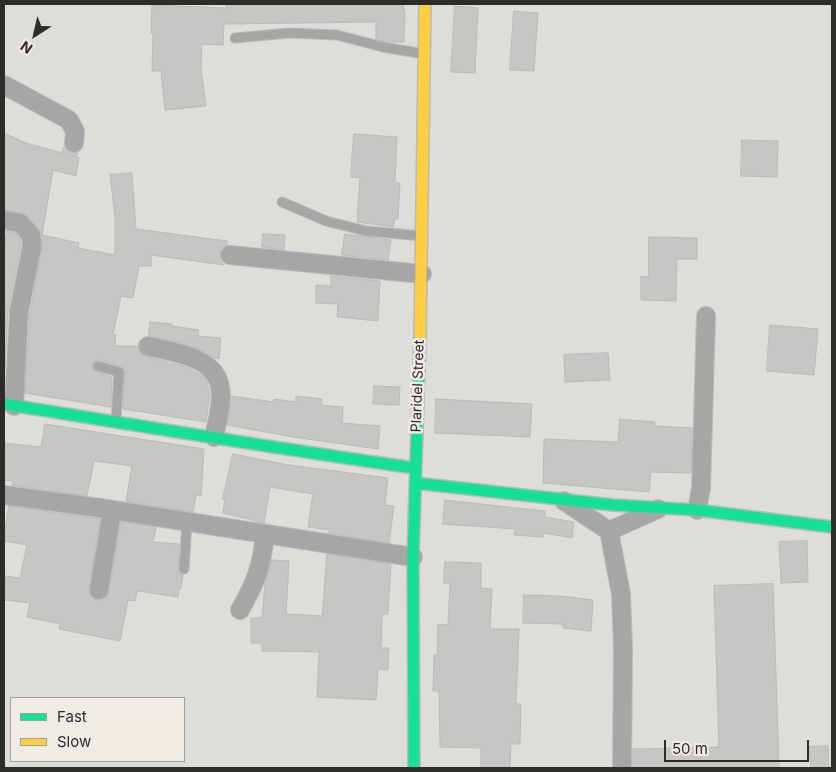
<!DOCTYPE html>
<html>
<head>
<meta charset="utf-8">
<style>
  body { margin:0 }
  #map { position:relative; width:836px; height:772px; overflow:hidden; background:#dfddda; font-family:Inter,sans-serif }
  canvas { display:block }
  .frame { position:absolute; inset:0; border:5px solid #2d2c29; pointer-events:none }
  .legend { position:absolute; left:10px; top:697px; width:175px; height:65px; box-sizing:border-box; background:#efebe5; border:1px solid #a19f9a; margin:0; padding:6px 9px; list-style:none; font-size:15px; color:#2d2c29 }
  .legend li { display:flex; align-items:center; gap:10px; height:25px }
  .legend b { width:25px; border:1px solid #a19f9a }
  .north { position:absolute; left:10px; top:10px; width:50px; height:50px; -webkit-text-stroke:4px #efebe5; paint-order:stroke; rotate:215deg; font-size:14px; font-weight:700; line-height:20px; text-align:center; color:#2d2c29 }
  .north::after { content:''; display:block; margin:auto; width:18px; height:22px; background:#2d2c29; clip-path:polygon(50% 0,100% 100%,50% 72%,0 100%) }
  .scale { position:absolute; left:664px; top:740px; width:145px; height:22px; box-sizing:border-box; border:2px solid #2d2c29; border-top:0; padding-left:6px; font-size:15px; line-height:18px; white-space:nowrap; color:#2d2c29; -webkit-text-stroke:4px #efebe5; paint-order:stroke }
</style>
</head>
<body>
<div id="map">
<canvas width="836" height="772"></canvas>
<div class="frame"></div>
<ul class="legend">
<li><b style="height:6px;background:#16e098"></b>Fast</li>
<li><b style="height:6px;background:#ffcf43"></b>Slow</li>
</ul>
<div class="north">N</div>
<div class="scale">50 m</div>
</div>
<script>
const ctx = document.querySelector('canvas').getContext('2d');
ctx.lineJoin = 'round';
function paint(path, color) {
  ctx.fillStyle = color;
  ctx.fill(path, 'evenodd');
}
function strokePath(path, color, width, dash) {
  ctx.strokeStyle = color;
  ctx.lineWidth = width;
  ctx.lineCap = dash ? 'butt' : 'round';
  ctx.setLineDash(dash || []);
  ctx.stroke(path);
}
function drawText(font, color, halo, rows, align = 'center') {
  ctx.font = font + ' Inter,sans-serif';
  ctx.lineWidth = 5;
  ctx.setLineDash([]);
  ctx.textBaseline = 'middle';
  ctx.strokeStyle = halo;
  ctx.fillStyle = color;
  for (const [text, x, y, turn = 0] of rows) {
    ctx.save();
    ctx.translate(x, y);
    ctx.rotate((+turn || 0) * Math.PI / 180);
    ctx.textAlign = isNaN(turn) ? turn : align;
    if (halo) ctx.strokeText(text, 0, 0);
    ctx.fillText(text, 0, 0);
    ctx.restore();
  }
}
const building = new Path2D(`
  M226,4H403L405,13L404,42H388L376,39V22L224,24L223,45L202,44L201,68L206,106L165,110L161,71H152L153,33H151L152,5L226,8Z
  M455,6L478,8L475,73L451,72Z
  M514,11L538,13L534,71L510,70Z
  M4,133L26,143L62,153L64,146L68,152L78,153L76,157L79,158L76,176L53,170L42,235L39,228L27,215L22,213L4,210Z
  M354,134L397,137L395,182L400,183L398,219H395L393,227L357,222L360,178L351,177Z
  M742,140L778,141L777,177L741,176Z
  M132,173L136,229L227,241V245L222,248L220,253V259L224,265L151,255V266H139L133,298L121,296L113,335H116L115,346H138L140,353L145,356L187,367L203,376L207,382L210,394L206,422L123,409L125,369L121,366L99,360L93,362L92,365L93,370L112,377L111,407L25,393L30,312L42,248V235L79,243L78,248L115,255V217L110,175Z
  M7,231L15,233L21,240V245L8,310L4,391V251Z
  M263,234L285,235L284,250L262,247Z
  M345,234L391,240L388,260L342,255Z
  M649,237L697,238V259H677L676,301L641,300V276L648,277Z
  M331,276L380,281L378,321L337,317L338,304L316,303V285L331,286Z
  M150,322L172,324V326L199,330L198,336L221,338L219,359L214,358L206,352L183,343L149,336Z
  M770,325L818,329L814,375L767,371Z
  M608,353L610,380L565,382L564,355Z
  M374,386L400,387L399,405L373,404Z
  M231,396L274,402V399L296,402V396L322,399L321,405L343,407L342,423L380,426L378,449L293,437L227,425Z
  M436,399L532,404L530,437L435,433Z
  M620,419L655,422L654,426L692,428L691,473L651,472L649,492L543,483L544,439L618,442Z
  M45,424L204,449L201,496L196,495L193,512L126,501L132,466L94,461L87,496L12,485L13,481L4,480V443L41,447Z
  M233,454L289,465L388,478L385,505L394,506L389,543L329,533V530L308,527L313,494L270,487L264,523L223,513L225,499H223Z
  M445,500L545,511V517L574,522L572,538L544,533L543,537L514,535L515,529L443,524Z
  M9,506L100,519L89,588V593L92,598L98,600L107,597L109,592L121,522L156,527L153,542L179,544L178,569L180,574L183,575L181,589L179,588L178,597L137,591L135,601L128,600L120,641L59,629L60,624L27,617L30,603L4,600V576L20,578L27,545L4,541Z
  M807,541L808,582L781,583L779,542Z
  M327,554L391,564L388,614H382L381,648H389L388,670L378,669L376,700L317,697L319,652L262,651V643H251V618H262L265,583L272,560L289,561L286,614L322,616Z
  M445,562L481,563V588L492,589L490,629H519L516,704H521L520,744H511L510,768H481V748L440,747L439,691H433L434,655H437L438,624L448,625L450,583H444Z
  M773,584L779,768H633V749L719,747L714,586Z
  M524,595L561,596L593,600L591,631L563,628V624L523,623Z
  M828,746L829,768H811L809,747Z`);
paint(building, '#c8c6c4');
strokePath(building, '#bcbab8', 1);
const lane = new Path2D(`
  M235,38L290,33L337,35L383,47L424,54
  M282,202L326,221L366,231L422,236
  M98,366L119,372L116,421
  M184,569L187,522`);
const street = new Path2D(`
  M4,85L69,120L75,131L74,143
  M4,220L20,223L31,235L32,246L19,311L14,406
  M230,255L422,274
  M148,346C172,352 215,356 220,387C223,403 217,422 214,437
  M4,495L100,508L413,557
  M564,501L609,531L621,594L623,649L622,768
  M697,510L701,488L706,316
  M609,531L658,509
  M99,590L112,511
  M240,610C256,582 262,566 265,534`);
const fast = new Path2D(`
  M4,404C141,426 278,449 415,468
  M415,483L613,505L697,510L832,527
  M414,768L413,557L420,336`);
const slow = new Path2D(`
  M420,336L425,4`);
strokePath(lane, '#bbbab7', 11);
strokePath(street, '#bbbab7', 20);
strokePath(fast, '#bbbab7', 14);
strokePath(slow, '#bbbab7', 14);
strokePath(lane, '#a4a6a7', 9);
strokePath(street, '#a4a6a7', 18);
strokePath(fast, '#16e098', 11);
strokePath(slow, '#ffcf43', 11);
drawText('14px', '#2d2c29', '#efebe5', [
  ["Plaridel Street",418,386,-88]
]);
</script>
</body>
</html>
